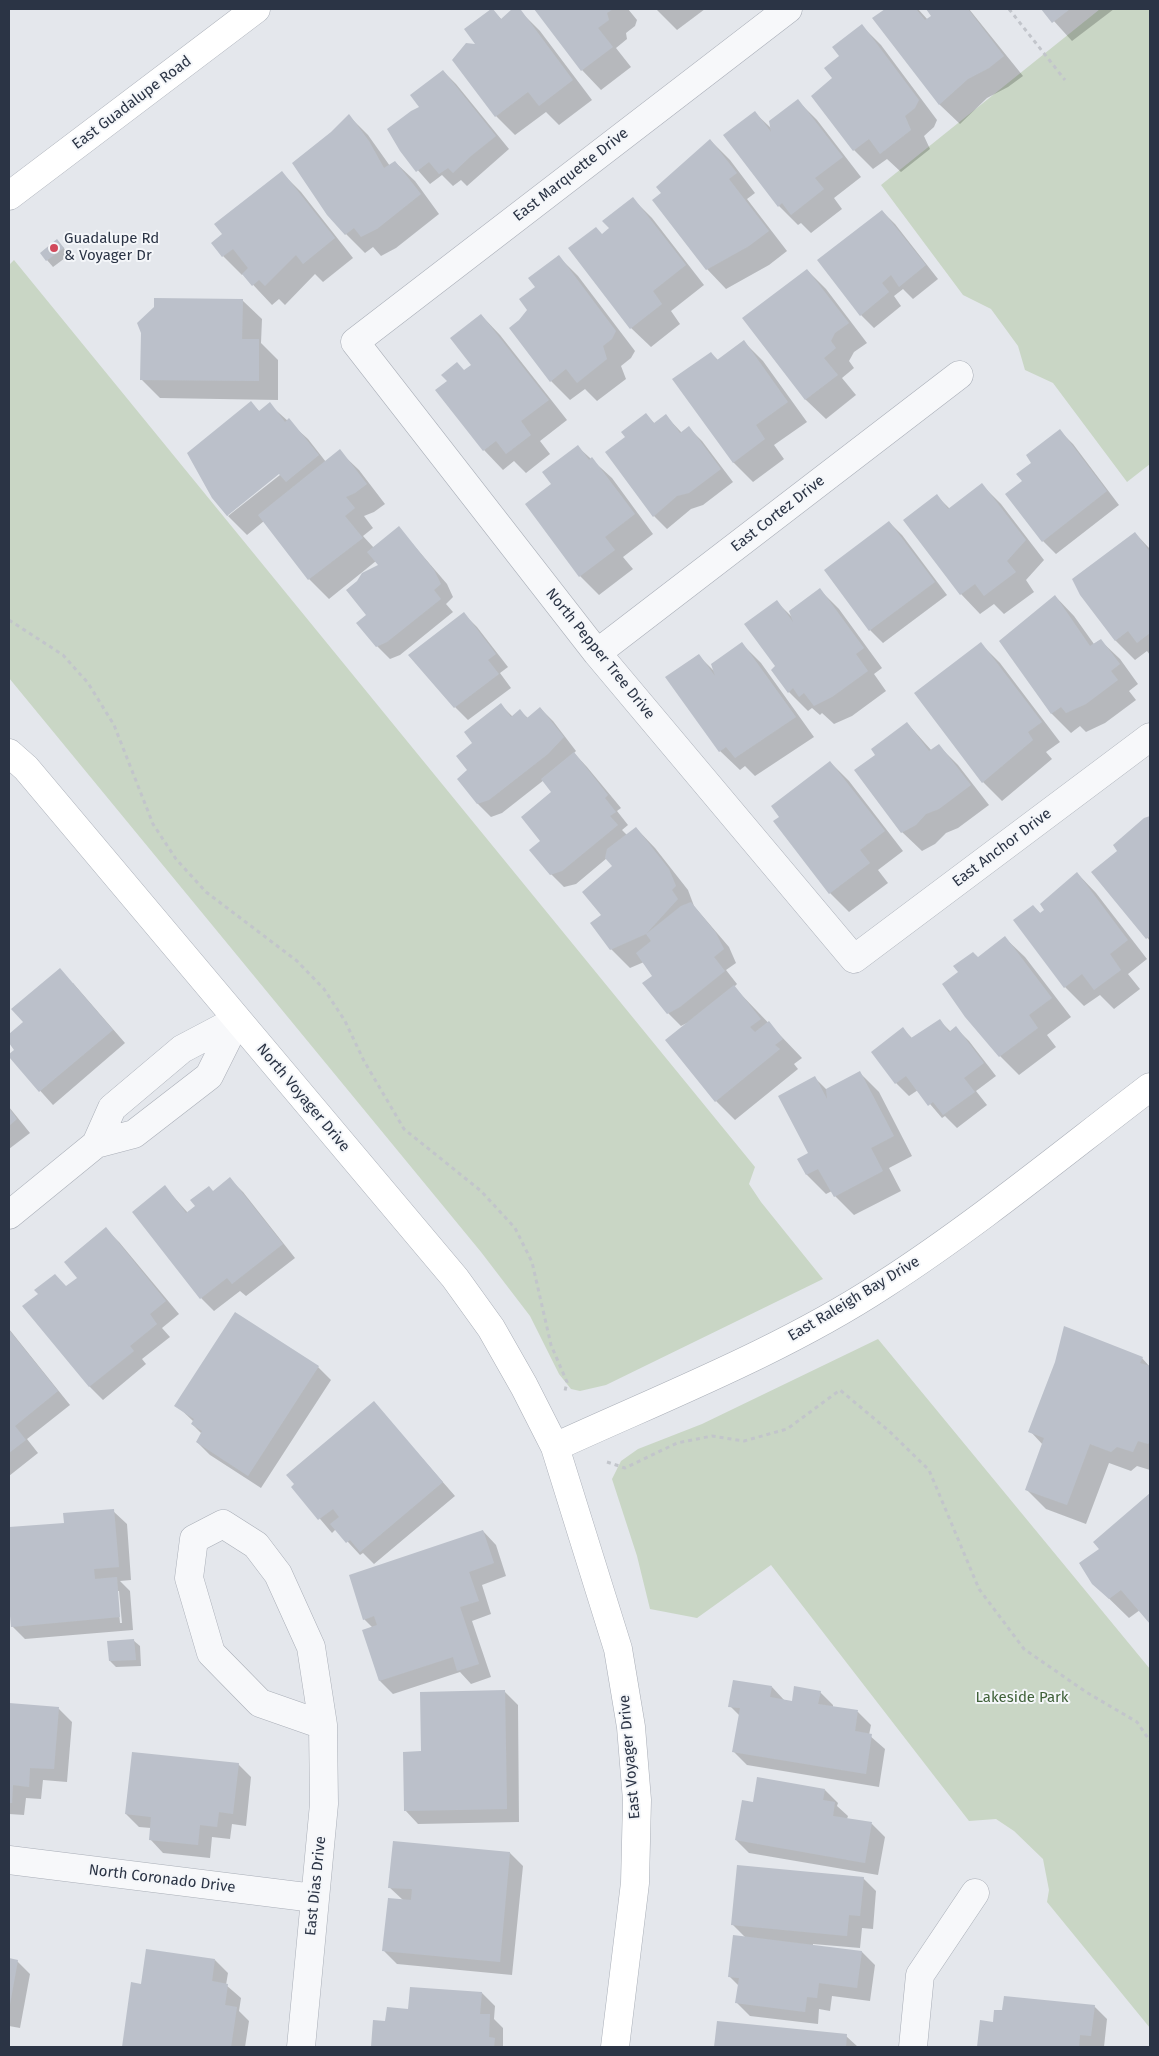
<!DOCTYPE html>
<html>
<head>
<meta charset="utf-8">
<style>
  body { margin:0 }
  #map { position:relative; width:1159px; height:2056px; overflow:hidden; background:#e4e7ec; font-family:"Fira Sans",sans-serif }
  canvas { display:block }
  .frame { position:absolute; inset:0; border:10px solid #2b3445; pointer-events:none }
</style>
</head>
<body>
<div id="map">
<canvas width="1159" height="2056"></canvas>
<div class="frame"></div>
</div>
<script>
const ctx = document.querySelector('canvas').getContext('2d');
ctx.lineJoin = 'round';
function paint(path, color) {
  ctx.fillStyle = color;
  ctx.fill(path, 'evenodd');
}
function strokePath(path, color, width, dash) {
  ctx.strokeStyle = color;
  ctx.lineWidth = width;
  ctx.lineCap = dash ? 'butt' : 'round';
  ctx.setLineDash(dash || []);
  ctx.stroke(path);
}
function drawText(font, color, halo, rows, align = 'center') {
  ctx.font = font + ' "Fira Sans",sans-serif';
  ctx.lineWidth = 4;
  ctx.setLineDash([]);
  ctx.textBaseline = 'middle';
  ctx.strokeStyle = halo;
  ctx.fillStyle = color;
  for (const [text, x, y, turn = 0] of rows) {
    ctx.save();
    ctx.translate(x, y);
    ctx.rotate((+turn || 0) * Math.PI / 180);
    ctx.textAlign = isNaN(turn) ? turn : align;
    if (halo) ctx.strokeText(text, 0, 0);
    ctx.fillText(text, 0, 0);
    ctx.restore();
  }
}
paint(new Path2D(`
  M1100,9H1150V464L1127,482L1053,383L1025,370L1018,346L991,309L963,295L881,185Z
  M14,260L755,1167L749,1184L761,1202L823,1279L606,1385L580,1391L571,1389L559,1374L530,1316L481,1252L9,678V265Z
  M878,1339L1150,1669V2028L1047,1902L1049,1890L1043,1859L1014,1831L996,1819L969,1821L771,1565L697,1618L650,1609L637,1556L612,1479L621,1461L638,1449L702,1424Z`), '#c9d6c5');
paint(new Path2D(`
  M492,9L502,20L520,11L540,31L592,100L559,125L546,112L515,135L496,116L478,45Z
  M536,9H628L637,20L635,26L626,33L627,39L616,48L631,67L601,90L582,70Z
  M656,9H705L677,30Z
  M887,9H918L928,20L933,16L927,9H969L1023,76L1008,87L987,98L960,124L940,105L874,18Z
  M1043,9H1114L1072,41Z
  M862,26L881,45L937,120L934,127L924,136L930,149L901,172L887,159L873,169L854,150L834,78L840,57Z
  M443,71L456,84L509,149L467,186L461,180L453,186L442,175L430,184L401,151L421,108Z
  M798,101L817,120L861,177L834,198L842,209L811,233L801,223L798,225L779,206L755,113L772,129Z
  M349,116L368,135L390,166L395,162L415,181L439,214L396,248L381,256L373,247L365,253L346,234L331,133Z
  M710,140L730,160L755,193L747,199L787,251L769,265L726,289L707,269L662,193Z
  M282,173L301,192L353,258L323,282L315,274L285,305L279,299L272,305L243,274L242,275L223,256Z
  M633,199L652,218L704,285L671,311L680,324L651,347L631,328L603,235L610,228Z
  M882,211L895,224L938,279L913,299L903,289L894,296L901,306L874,328L861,315Z
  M63,247L69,255L53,267L41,253Z
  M558,256L578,276L635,351L631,358L621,366L626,379L597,401L585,389L570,400L551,381L510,328L520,320L529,310L537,287Z
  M807,270L826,289L867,343L854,352L849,361L854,368L842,378L856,395L826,419L806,400L744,318Z
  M242,300L262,319L261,343L278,360V400L160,398L141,379Z
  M481,315L500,335L567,420L540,441L550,454L526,473L514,461L503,470L484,450L473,365Z
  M744,342L763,361L807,422L774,445L784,459L753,482L733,462L711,353L718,360Z
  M251,403L260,412L269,404L308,439L326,462L339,451L359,470L385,504L374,512L364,516L373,528L363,536L374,548L399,528L447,584L453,597L446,604L453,612L400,655L390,659L377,646L368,615L380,565L376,561L329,599L309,579L264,521L247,535L227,515ZM283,469L285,471L228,516V513Z
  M646,415L655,424L666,416L682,433L689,428L702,441L733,482L703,505L691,509L667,529L654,516L626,437Z
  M1060,431L1073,444L1119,505L1056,554L1043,541L1024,481L1033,463Z
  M578,447L612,478L653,534L623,557L633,569L599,595L580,576L553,484Z
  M982,485L1001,504L1044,560L1026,580L1034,592L1004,614L994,604L980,614L961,594L905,520L937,496L950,509Z
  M889,522L902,535L947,595L883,643L870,630Z
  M1135,533L1150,549V655L1147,651L1135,660L1116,641L1081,594Z
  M820,590L839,609L882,668L874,674L886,691L852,716L834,724L822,713L820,715L812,708L808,711L789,692L777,667V602L792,617Z
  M1055,596L1074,616L1094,644L1100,640L1120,659L1138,684L1129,691L1136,700L1105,723L1086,732L1080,726L1071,733L1052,714L1000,641Z
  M464,614L477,627L508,667L500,673L511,688L468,720L455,707Z
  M742,644L761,663L814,737L755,776L745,766L740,770L720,751L667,678L698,655L715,672Z
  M981,644L1000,663L1060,742L1046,752L1052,759L1002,801L983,782L916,694Z
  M501,705L513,717L520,711L528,718L540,708L553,721L576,751L574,753L587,767L621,808L617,811L628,825L622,830L627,835L636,828L655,848L688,890L694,906L729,947L736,963L726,970L737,984L734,987L802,1058L794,1064L798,1069L735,1120L716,1101L687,1023L681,1026L668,1013L653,976L644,962L630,968L611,949L602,915L614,866L607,858L576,884L564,887L551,874L542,841L553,792L544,780L502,813L491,817L478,804L469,770L474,743Z
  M907,723L932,751L939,746L958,765L989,805L958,828L946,833L935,844L922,851L902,832L877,755Z
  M830,762L849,781L903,851L878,870L888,883L849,912L830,893Z
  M1150,817V941L1093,872L1119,851L1145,819Z
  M1077,873L1096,893L1147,959L1128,974L1140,989L1114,1009L1100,995L1084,1006L1065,987L1015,920L1033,906L1041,914Z
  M1005,938L1025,957L1071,1017L1047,1035L1056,1047L1019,1075L1000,1056L978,958Z
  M73,983L125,1043L53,1105L9,1056L16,1050L9,1041V1036Z
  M940,1021L951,1032L956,1028L969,1041L996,1076L976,1091L987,1105L957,1128L945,1116L942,1118L918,1090L909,1096L896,1083L873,1052L903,1029L912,1038Z
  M859,1072L879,1092L912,1156L889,1168L901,1191L854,1215L835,1196L832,1191L826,1194L807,1175L799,1159L810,1154L815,1078L827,1090Z
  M9,1107L30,1133L9,1149Z
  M230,1179L243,1192L295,1258L246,1296L240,1291L214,1311L201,1298L165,1187L188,1213Z
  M106,1229L119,1242L179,1314L162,1328L170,1337L142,1359L146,1364L103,1400L90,1387L24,1306L66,1287L78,1278Z
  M9,1329L70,1405L27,1439L38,1453L9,1476Z
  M1142,1358L1150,1367V1470L1137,1466L1131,1471L1109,1463L1086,1524L1046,1509L1027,1490L1043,1445L1030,1431Z
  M318,1367L331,1380L261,1488L210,1455L197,1442L202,1434L192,1424L194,1422L176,1405Z
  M374,1403L455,1496L374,1564L363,1553L360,1555L336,1529L332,1533L293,1487Z
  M1150,1495V1622L1140,1610L1129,1618L1093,1583L1100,1550L1094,1542Z
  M113,1511L127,1524L131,1580L120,1581L130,1591L133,1630L25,1639L12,1626L9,1590V1529L66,1524ZM117,1591H119L122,1623H120Z
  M483,1531L496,1545L506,1576L482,1585L491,1614L472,1621L491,1677L471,1684L460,1672L393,1694L380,1681L373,1628L364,1619Z
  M133,1640L140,1646L141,1666L116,1667L110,1661Z
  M772,1687L785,1701L793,1702L820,1692L833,1705V1707L858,1712L871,1725L869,1735L885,1749L879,1787L747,1765L734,1752L740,1716L730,1706Z
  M505,1692L518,1705L519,1822L418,1824L405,1810Z
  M9,1705L59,1709L72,1722L67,1782L43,1780L41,1799L26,1798L24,1815L9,1814Z
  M238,1764L251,1777L246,1826L232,1824L230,1839L212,1837L210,1858L163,1853L150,1839L151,1828L139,1827L126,1814Z
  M825,1790L838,1803L837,1806L848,1816L847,1819L872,1824L885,1837L878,1875L749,1853L736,1840L754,1803Z
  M510,1853L523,1866L512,1975L397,1964L384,1951L403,1900L389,1887Z
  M863,1878L876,1891L873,1929L862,1928L860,1948L813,1944V1946L862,1952L875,1965L870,2001L832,1996L830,2011L819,2009L818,2024L750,2016L737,2003L739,1986L729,1976L746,1938L732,1924Z
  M9,1960L17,1961L30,1974L20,2028L9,2026Z
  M215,1960L228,1973L226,1985L241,1998L239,2011L249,2021L245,2047H123L132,1984L142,1985Z
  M482,1993L495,2006L494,2019L503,2028V2047H372L374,2022H386L409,2010Z
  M1094,2006L1107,2019L1104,2047H978L981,2021L994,2023Z
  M718,2022L846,2036L858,2047H716Z`), '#0003');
paint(new Path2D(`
  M491,9H493L501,19L512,9L521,10L573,80L539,106L528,92L495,117L452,60L466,43L475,44L464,29Z
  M534,9H613L607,13L609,20L598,28L613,47L581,71Z
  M885,9H916L925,20L931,16L926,9H968L1004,56L989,68L968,79L939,105L872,18Z
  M1041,9H1070L1052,23Z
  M862,24L919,100L915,108L905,116L911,130L880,154L869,139L853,151L811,96L832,78L824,68L839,56L832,47Z
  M443,70L496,136L471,156L453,173L448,168L439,174L429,162L416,172L400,151L387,129L411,111L419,107L410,95Z
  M798,99L843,157L815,178L824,189L791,215L782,203L778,207L723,135L755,111L771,132L769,121Z
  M349,114L369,141L384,168L395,161L421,194L377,229L361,237L354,228L345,235L327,215L292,163L331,132Z
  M710,139L737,173L729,179L769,231L749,246L706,270L652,200L661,193L656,187Z
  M282,171L335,238L303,264L296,255L265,286L259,280L252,286L242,274L248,268L233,249L222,257L211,243L222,234L214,224Z
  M633,197L686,265L653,291L662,304L630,329L568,248L596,227L602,234L609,228L602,221Z
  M882,210L926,265L899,287L891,275L882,283L889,292L860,316L817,260Z
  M57,239L64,248L46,261L40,253Z
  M559,255L616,331L612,339L603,346L607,359L577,383L566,369L550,382L509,328L519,320L527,310L519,299L535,287L528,278Z
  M807,269L849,323L835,333L831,341L836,348L824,358L838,375L805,400L742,318Z
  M154,298L243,299L242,339H259V381L140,380L141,333L137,323L154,307Z
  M481,314L549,400L521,421L531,435L506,454L496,441L483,451L435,390L447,381L441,375L457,362L464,370L471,365L450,338Z
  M744,340L788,402L756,425L765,439L733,463L672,379L711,352L717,360Z
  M251,401L259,411L270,402L285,422L289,418L319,455L286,482L279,474L227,516L212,498L187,453Z
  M646,413L654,423L666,414L680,433L689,426L721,469L689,493L677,496L653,517L605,452L625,437L621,432Z
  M1060,429L1107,491L1042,542L1005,494L1022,481L1016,474L1031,463L1026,455Z
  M578,445L589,460L592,457L635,514L605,537L615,550L579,577L525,504L551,484L542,472Z
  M340,449L367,484L355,493L346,497L355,508L345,516L363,538L308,580L258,515Z
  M982,483L1026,540L1007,561L1016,572L984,596L975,584L960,595L903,520L937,494L948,509Z
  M889,521L935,582L869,631L824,570Z
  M399,526L434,570L441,584L434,590L441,599L387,642L376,647L356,623L366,615L346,590L357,581L362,573L378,565L367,552Z
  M1135,532L1150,552V633L1137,643L1128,631L1115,641L1080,595L1072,579Z
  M820,588L864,648L856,654L868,671L832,697L814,706L804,693L799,697L793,688L788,693L771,670L775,666L744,624L777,600L793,622L789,611Z
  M1055,595L1090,646L1101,639L1120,664L1111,671L1118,680L1086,704L1066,713L1061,707L1051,714L999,641Z
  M464,612L496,654L488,660L499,674L454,708L408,655Z
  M742,642L796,717L735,758L726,747L719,752L665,677L699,654L715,676L711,664Z
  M981,642L1042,722L1028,732L1033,740L982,783L914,693Z
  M501,703L511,717L520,709L527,718L540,707L564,737L548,754L489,800L477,804L457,779L467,770L456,756L472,743L464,732Z
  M907,722L929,751L939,744L971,785L939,809L926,814L916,825L901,833L854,770L875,755L871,749Z
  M574,752L608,795L605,798L616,812L610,816L618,825L562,871L550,875L529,850L540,841L521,817L551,792L541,779Z
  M830,761L885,831L860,850L870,863L829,894L773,821L779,817L771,806Z
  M1150,816V936L1146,939L1091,872L1117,851L1113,845L1144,818Z
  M636,827L669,869L676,886L672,890L678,899L646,934L610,950L590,923L601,915L582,892L612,866L605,858L607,849Z
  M1077,872L1128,940L1110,954L1121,970L1094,990L1082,974L1064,988L1013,920L1033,905L1040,913L1044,910L1040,904Z
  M691,902L716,933L724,949L714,957L725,971L680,1007L667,1014L642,983L652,976L636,953L651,941L646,934L681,906Z
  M1005,936L1052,998L1029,1015L1038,1028L999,1057L965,1017L942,984L958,972L953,966L973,952L978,957Z
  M60,968L113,1030L39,1092L9,1057V1054L14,1050L9,1043V1034L23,1022L11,1009Z
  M734,985L761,1019L750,1027L755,1032L769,1021L783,1039L775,1045L780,1049L715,1102L665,1040Z
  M940,1019L949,1032L956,1026L984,1063L964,1078L975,1092L943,1115L933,1102L928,1106L906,1076L895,1084L871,1052L903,1027L911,1038Z
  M860,1071L894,1136L871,1148L883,1171L834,1197L818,1169L806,1175L797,1159L808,1153L778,1096L815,1076L827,1099L826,1089Z
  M9,1108L17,1119L9,1126Z
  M230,1177L283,1244L232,1284L227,1278L200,1299L132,1212L165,1185L186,1213L195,1206L190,1200L209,1186L213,1191Z
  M106,1227L166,1301L150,1314L157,1324L130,1346L134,1351L89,1387L22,1306L38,1294L34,1290L55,1274L66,1286L77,1278L64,1262Z
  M235,1312L319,1366L248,1476L196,1442L202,1431L191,1424L194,1419L174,1406Z
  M1064,1326L1143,1357L1140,1363L1150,1366V1442L1148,1444L1138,1441L1133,1452L1117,1447L1111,1452L1090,1444L1067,1505L1025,1490L1044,1438L1028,1432L1055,1362Z
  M9,1330L58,1391L15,1426L26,1440L9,1453Z
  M374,1401L443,1482L360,1552L350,1540L346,1543L330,1524L339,1517L333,1509L318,1520L291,1487L294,1484L286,1475Z
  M1150,1493V1624L1121,1590L1109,1599L1092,1584L1079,1563L1099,1549L1093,1542Z
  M114,1509L119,1567L94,1569L95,1579L117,1577L120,1617L11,1627L9,1605V1527L64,1523L63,1513Z
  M483,1530L494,1563L469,1572L479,1601L460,1607L479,1664L457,1671L453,1657L379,1681L362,1630L377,1625L374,1616L363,1620L349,1575Z
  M134,1639L136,1660L109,1661L107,1641Z
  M733,1680L772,1686L770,1697L792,1701L794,1686L821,1691L818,1704L858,1710L855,1731L872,1734L866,1774L732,1752L740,1708L728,1707Z
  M505,1690L507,1809L404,1811L403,1752L421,1751L420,1692Z
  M9,1703L59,1707L54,1769L30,1768L29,1787L13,1785L12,1803H9Z
  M132,1752L239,1763L233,1814L219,1812L217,1827L200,1825L198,1845L149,1840L151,1817L125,1814Z
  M757,1777L825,1789L823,1800L835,1802L833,1816L872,1822L865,1863L735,1840L742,1800L753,1802Z
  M393,1841L510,1852L500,1962L382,1951L388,1898L411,1900L412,1889L388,1888Z
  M737,1865L864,1877L860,1916L849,1915L847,1936L731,1925Z
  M733,1935L862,1951L857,1988L819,1983L817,1998L807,1997L805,2012L735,2003L739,1978L728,1977Z
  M146,1949L215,1959L212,1981L228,1984L225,2005L237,2007L231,2047H122L131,1982L141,1984Z
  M9,1958L18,1960L10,2004H9Z
  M410,1987L482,1992L480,2014H490L489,2037L495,2038L494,2047H371L373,2020L385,2021L387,2007L408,2009Z
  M1004,1996L1095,2005L1091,2036L1080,2035L1079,2047H977L980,2020L993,2022L994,2010H1002Z
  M717,2021L847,2034L846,2047H714Z`), '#bbc0ca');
const street = new Path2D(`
  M788,9L355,342L597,653L854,959L1150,737
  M597,653L959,375
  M96,1144L112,1108L182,1049L237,1020
  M9,1215L96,1144L134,1134L209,1076L237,1020
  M9,1860L314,1898
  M301,2047L324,1804L323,1725L311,1647L278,1574L256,1545L223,1524L194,1539L189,1578L211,1653L260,1703L323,1725
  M913,2047L920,1975L975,1893`);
const secondary = new Path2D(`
  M9,196L256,9
  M9,753L26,768L455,1278L491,1328L524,1386L555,1447L618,1649L631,1727L637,1800L635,1883L615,2047
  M555,1447C664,1397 782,1351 883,1285C976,1225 1062,1154 1150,1087`);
strokePath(street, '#a9aeb7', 29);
strokePath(secondary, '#a9aeb7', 29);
strokePath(new Path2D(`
  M1009,9L1065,80
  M9,620L63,655L88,683L114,725L153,824L176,859L206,892L297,961L324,989L345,1021L364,1061L404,1129L481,1191L515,1228L532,1262L551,1345L567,1382L565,1391
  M607,1462L625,1468L677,1443L712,1436L744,1441L787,1429L840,1390L889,1431L929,1470L979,1589L1024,1649L1086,1692L1137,1722L1150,1741`), '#c2c5cb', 3, [4, 4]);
strokePath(street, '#f7f8fa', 28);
strokePath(secondary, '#fff', 28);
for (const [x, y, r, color] of [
  [54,248,5,"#d1495b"]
]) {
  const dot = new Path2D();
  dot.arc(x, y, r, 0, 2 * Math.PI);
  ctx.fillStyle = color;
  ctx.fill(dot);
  strokePath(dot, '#f4f6f9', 2);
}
drawText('15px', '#2b3445', '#f4f6f9', [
  ["East Guadalupe Road",132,103,-37],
  ["East Marquette Drive",571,175,-38],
  ["East Cortez Drive",778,514,-38],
  ["North Pepper Tree Drive",600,654,51],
  ["East Anchor Drive",1002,848,-37],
  ["North Voyager Drive",303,1098,50],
  ["East Raleigh Bay Drive",854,1299,-31],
  ["East Voyager Drive",630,1757,-95],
  ["North Coronado Drive",162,1879,7],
  ["East Dias Drive",316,1886,-84]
]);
drawText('15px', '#2b3445', '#f4f6f9', [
  ["Guadalupe Rd",64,239],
  ["& Voyager Dr",64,256]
], 'left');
drawText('15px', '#3f6138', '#f4f6f9', [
  ["Lakeside Park",1022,1698]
]);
</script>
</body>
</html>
